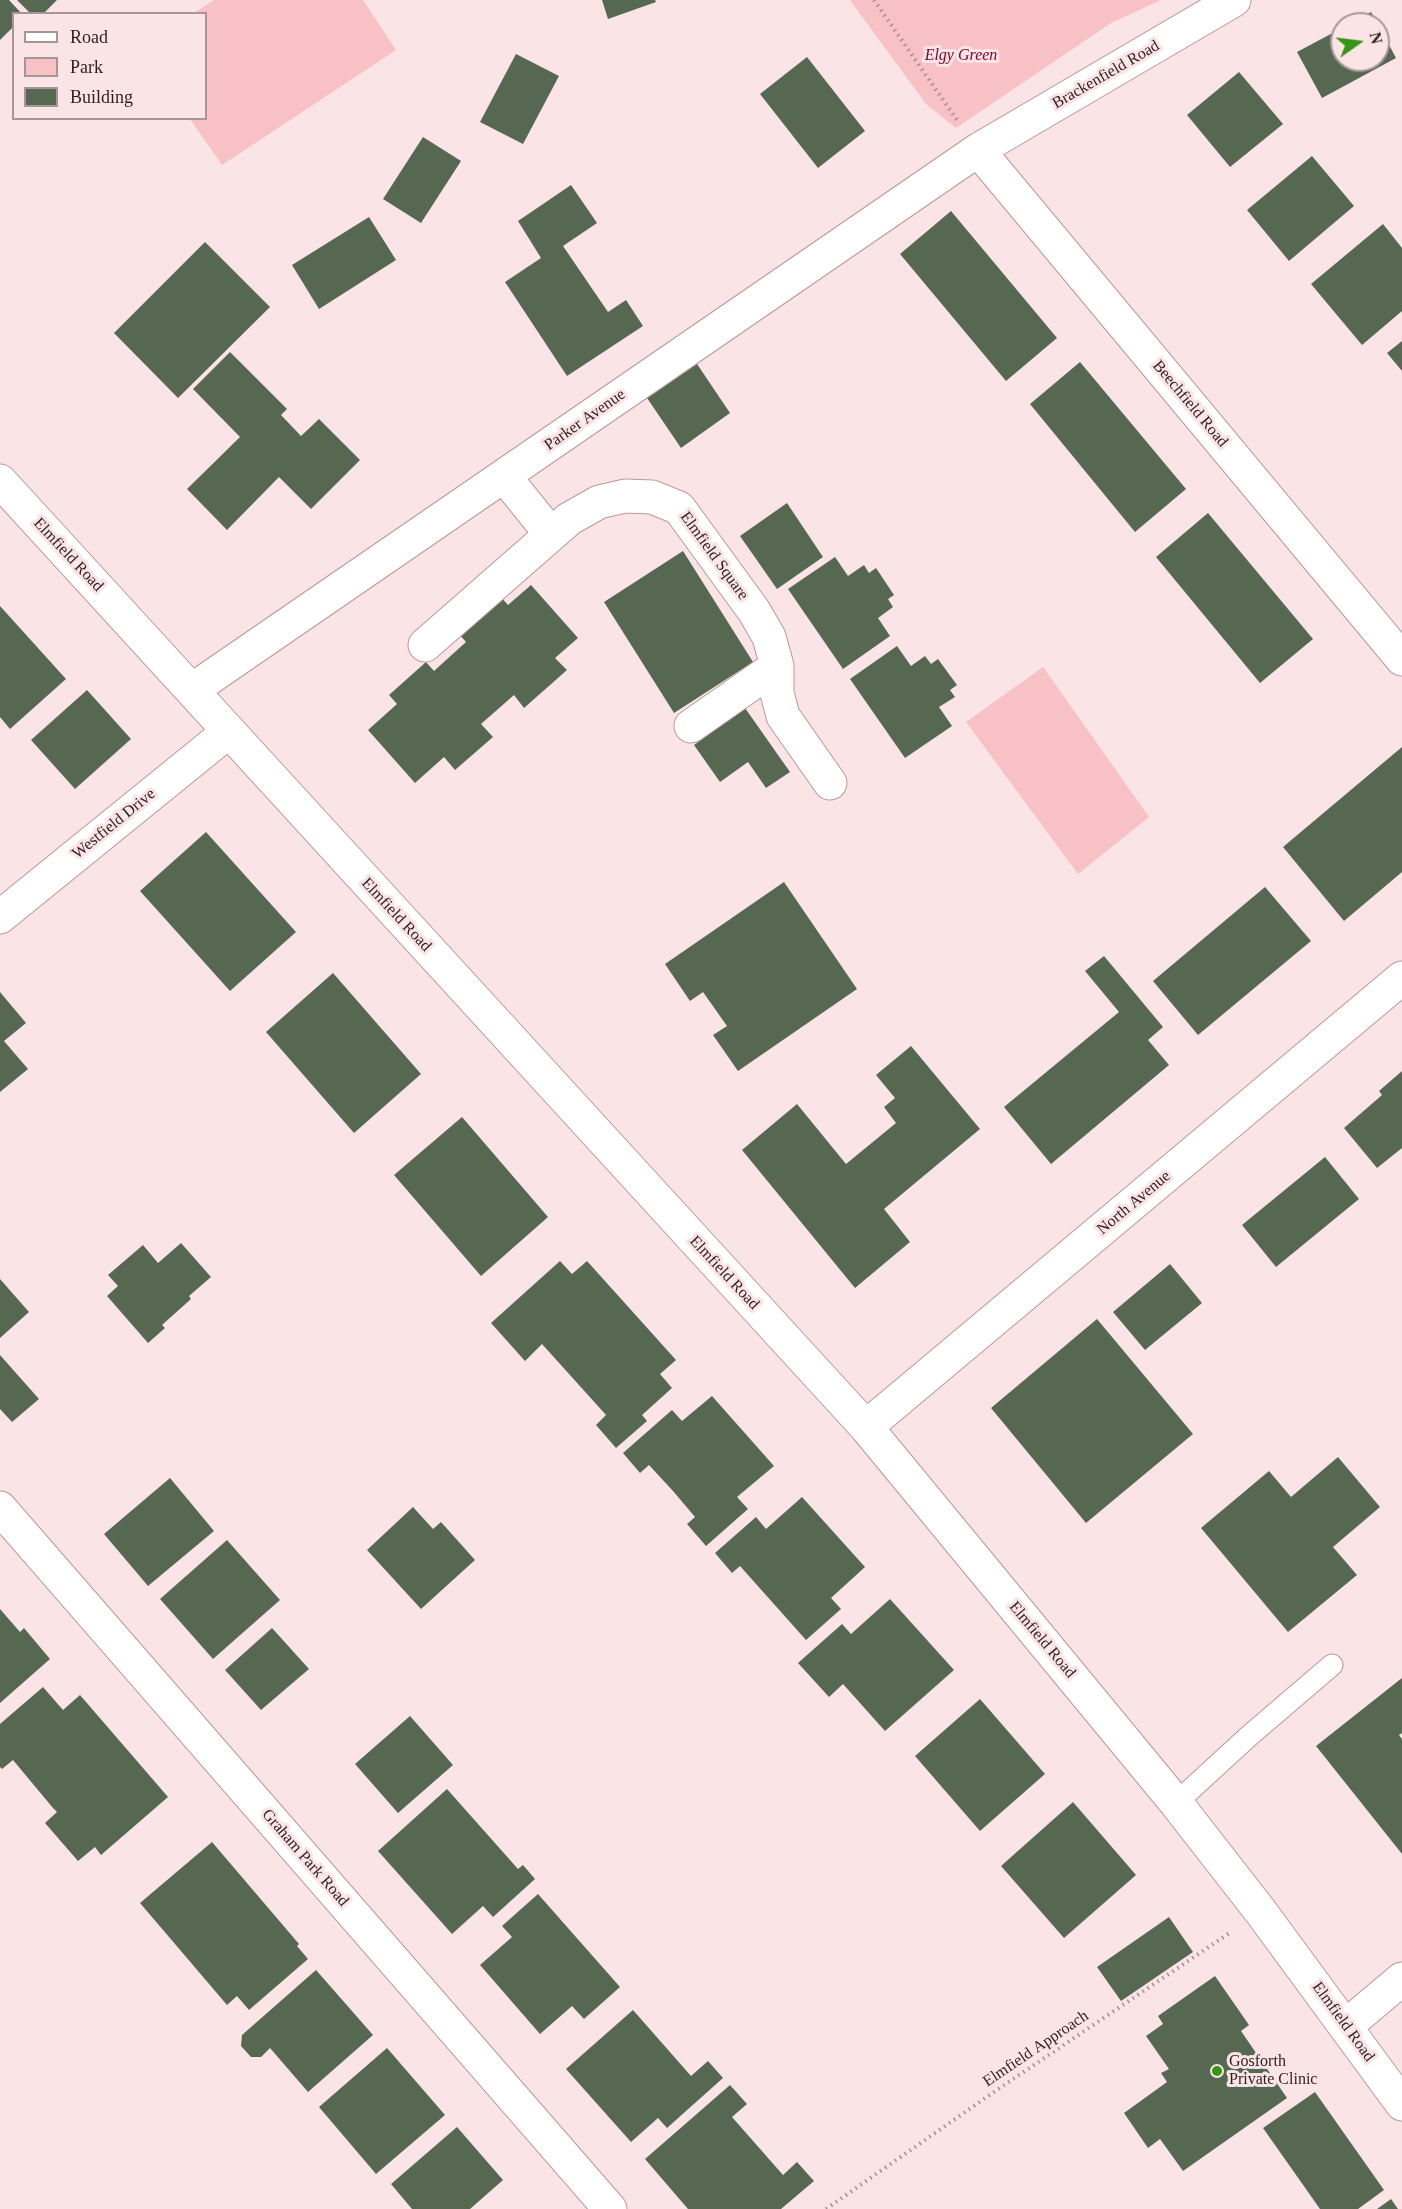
<!DOCTYPE html>
<html>
<head>
<meta charset="utf-8">
<style>
  body { margin:0 }
  #map { position:relative; width:1402px; height:2209px; overflow:hidden; background:#fbe4e6; font-family:Georgia,serif }
  canvas { display:block }
  .legend { position:absolute; left:12px; top:12px; width:195px; height:108px; box-sizing:border-box; background:#fbe4e6; border:2px solid #a89597; margin:0; padding:8px 10px; list-style:none; font-size:18px; color:#2c1f21 }
  .legend li { display:flex; align-items:center; gap:12px; height:30px }
  .legend b { width:30px; border:2px solid #a89597 }
  .north { position:absolute; left:1330px; top:12px; width:60px; height:60px; box-sizing:border-box; background:#fbe4e6; border:2px solid #a89597; border-radius:50%; rotate:76deg; font-size:16px; font-weight:700; line-height:24px; text-align:center; color:#2c1f21 }
  .north::after { content:''; display:block; margin:auto; width:21px; height:27px; background:#359514; clip-path:polygon(50% 0,100% 100%,50% 72%,0 100%) }
</style>
</head>
<body>
<div id="map">
<canvas width="1402" height="2209"></canvas>
<ul class="legend">
<li><b style="height:8px;background:#fff"></b>Road</li>
<li><b style="height:16px;background:#f8c1c6"></b>Park</li>
<li><b style="height:16px;background:#566852"></b>Building</li>
</ul>
<div class="north">N</div>
</div>
<script>
const ctx = document.querySelector('canvas').getContext('2d');
ctx.lineJoin = 'round';
function paint(path, color) {
  ctx.fillStyle = color;
  ctx.fill(path, 'evenodd');
}
function strokePath(path, color, width, dash) {
  ctx.strokeStyle = color;
  ctx.lineWidth = width;
  ctx.lineCap = dash ? 'butt' : 'round';
  ctx.setLineDash(dash || []);
  ctx.stroke(path);
}
function drawText(font, color, halo, rows, align = 'center') {
  ctx.font = font + ' Georgia,serif';
  ctx.lineWidth = 6;
  ctx.setLineDash([]);
  ctx.textBaseline = 'middle';
  ctx.strokeStyle = halo;
  ctx.fillStyle = color;
  for (const [text, x, y, turn = 0] of rows) {
    ctx.save();
    ctx.translate(x, y);
    ctx.rotate((+turn || 0) * Math.PI / 180);
    ctx.textAlign = isNaN(turn) ? turn : align;
    if (halo) ctx.strokeText(text, 0, 0);
    ctx.fillText(text, 0, 0);
    ctx.restore();
  }
}
paint(new Path2D(`
  M214,0H363L396,50L222,165L190,119L206,118V14L194,13Z
  M850,0H1161L1111,23L956,128L926,104Z
  M1043,667L1149,817L1078,874L966,722Z`), '#f8c1c6');
paint(new Path2D(`
  M0,0H9L22,14H14V26L0,40Z
  M17,0H57L43,14H31Z
  M602,0H655L656,2L608,19Z
  M1371,12L1378,24H1349Z
  M1378,24L1396,58L1322,98L1297,52L1342,28V60H1378Z
  M516,54L559,76L523,144L480,122Z
  M807,57L865,131L818,168L760,94Z
  M1239,72L1283,124L1230,167L1187,115Z
  M423,137L461,161L421,223L383,199Z
  M1312,156L1354,206L1289,261L1247,210Z
  M571,185L597,223L563,246L608,312L626,300L643,326L567,376L505,282L541,258L518,221Z
  M951,211L1057,338L1006,381L900,254Z
  M369,217L396,260L319,309L292,265Z
  M1383,224L1402,248V311L1362,345L1311,284Z
  M205,242L270,307L178,398L114,333Z
  M1402,341V371L1387,353Z
  M230,352L287,409L281,415L301,436L319,419L360,460L311,509L279,477L227,530L187,489L240,437L193,389Z
  M695,361L730,413L681,448L645,395Z
  M1080,362L1186,489L1135,532L1030,404Z
  M787,503L823,557L777,589L740,536Z
  M1208,513L1313,639L1260,683L1156,557Z
  M683,551L753,662L674,713L604,602Z
  M835,557L848,576L864,565L869,573L876,568L894,595L888,599L893,607L878,618L890,636L843,669L788,589Z
  M531,585L578,638L555,658L567,670L524,708L514,695L481,724L493,737L455,770L444,757L415,783L368,730L397,704L389,695L426,662L434,671L466,642L458,633L500,596L508,605Z
  M0,606L66,679L10,729L0,717Z
  M897,646L911,666L925,656L931,664L938,659L957,685L950,690L955,697L939,707L952,726L905,758L850,679Z
  M87,690L131,739L75,789L31,740Z
  M745,708L790,772L766,788L748,762L720,782L694,745Z
  M1402,747V872L1344,921L1283,847Z
  M206,832L296,932L230,991L140,891Z
  M784,882L857,989L738,1071L713,1035L727,1026L703,992L690,1001L665,964Z
  M1265,887L1311,941L1198,1035L1153,981Z
  M1104,956L1163,1027L1148,1040L1169,1065L1051,1164L1004,1107L1119,1012L1085,971Z
  M333,973L421,1074L354,1133L266,1032Z
  M0,992L26,1023L4,1041L28,1069L0,1092Z
  M911,1046L980,1129L884,1209L910,1242L855,1288L742,1150L797,1104L846,1164L896,1123L884,1107L895,1098L876,1075Z
  M1402,1071V1148L1377,1168L1344,1128L1382,1095L1379,1091Z
  M462,1117L548,1217L481,1276L394,1175Z
  M1325,1157L1359,1199L1276,1267L1242,1225Z
  M181,1243L211,1277L189,1296L191,1299L162,1325L165,1328L148,1343L107,1296L118,1286L108,1275L143,1245L158,1263Z
  M560,1261L572,1274L587,1261L676,1360L660,1374L672,1388L642,1415L647,1421L616,1448L596,1425L606,1415L542,1344L525,1361L491,1323Z
  M1170,1264L1202,1303L1145,1350L1113,1312Z
  M0,1279L29,1312L0,1338Z
  M1097,1319L1193,1434L1086,1523L991,1408Z
  M0,1355L39,1399L12,1422L0,1409Z
  M712,1396L774,1466L737,1497L748,1509L706,1546L687,1524L695,1517L673,1491L649,1465L640,1473L623,1453L672,1410L682,1421Z
  M1338,1457L1380,1507L1333,1547L1357,1575L1288,1632L1201,1528L1269,1471L1291,1497Z
  M170,1478L214,1531L148,1586L104,1534Z
  M802,1497L865,1567L831,1598L841,1609L806,1640L740,1566L732,1573L715,1553L756,1517L766,1529Z
  M413,1507L433,1529L441,1522L475,1560L421,1609L367,1550Z
  M227,1540L280,1600L213,1659L160,1599Z
  M890,1599L954,1670L885,1731L843,1684L829,1697L798,1663L842,1624L851,1634Z
  M0,1609L20,1632L24,1628L50,1659L0,1703Z
  M272,1628L309,1669L261,1710L225,1670Z
  M1402,1678V1733L1399,1735L1402,1739V1854L1316,1746Z
  M43,1687L63,1710L80,1695L168,1797L101,1855L95,1847L78,1861L45,1823L57,1812L53,1808L13,1760L2,1769L0,1767V1724Z
  M980,1699L1045,1774L980,1831L915,1756Z
  M410,1716L453,1765L398,1813L355,1764Z
  M447,1789L518,1869L523,1865L535,1879L493,1917L483,1906L452,1934L378,1851Z
  M1073,1802L1136,1875L1064,1938L1001,1866Z
  M212,1842L299,1944L297,1946L308,1959L249,2010L237,1996L227,2005L140,1903Z
  M538,1894L620,1987L584,2019L572,2006L540,2034L480,1965L512,1937L502,1926Z
  M1169,1917L1193,1952L1121,2001L1097,1967Z
  M316,1970L373,2035L308,2092L270,2048L261,2057H251L241,2046L242,2035Z
  M1215,1976L1249,2025L1241,2031L1287,2098L1183,2171L1160,2139L1148,2148L1124,2113L1167,2082L1161,2073L1169,2069L1146,2036L1163,2024L1158,2016Z
  M633,2010L691,2076L708,2061L723,2078L667,2128L658,2118L631,2142L566,2069Z
  M387,2048L445,2115L376,2174L319,2107Z
  M730,2085L747,2104L732,2117L783,2175L797,2162L814,2181L781,2209H688L645,2159Z
  M1315,2092L1384,2190L1358,2209H1320L1263,2128Z
  M457,2127L503,2180L470,2209H412L391,2184Z
  M1391,2199L1398,2209H1377Z`), '#566852');
const lane = new Path2D(`
  M1176,1803L1249,1736L1332,1665`);
const street = new Path2D(`
  M978,150L1402,659
  M504,476L550,533
  M0,481L866,1427L1176,1803L1261,1912L1402,2104
  M425,645L569,519L599,502L625,496L652,497L679,508L754,611L769,637L777,666V693L783,716L830,783
  M192,690L978,150L1234,0
  M691,726L777,666
  M0,917L228,732
  M866,1427L1402,978
  M0,1508L610,2209
  M1346,2026L1402,1979`);
strokePath(lane, '#ba989b', 23);
strokePath(street, '#ba989b', 35);
strokePath(new Path2D(`
  M874,0L957,120
  M826,2209L991,2094L1231,1932`), '#a28f91', 4, [1.5, 4.5]);
strokePath(lane, '#fff', 21);
strokePath(street, '#fff', 33);
for (const [x, y, r, color] of [
  [1217,2071,6,"#359514"]
]) {
  const dot = new Path2D();
  dot.arc(x, y, r, 0, 2 * Math.PI);
  ctx.fillStyle = color;
  ctx.fill(dot);
  strokePath(dot, '#fbe4e6', 2);
}
drawText('italic 16px', '#7d022d', '#fbe4e6', [
  ["Elgy Green",961,56]
]);
drawText('16px', '#2c1f21', '#fbe4e6', [
  ["Brackenfield Road",1106,75,-30],
  ["Beechfield Road",1190,404,50],
  ["Parker Avenue",585,420,-35],
  ["Elmfield Road",68,555,47],
  ["Elmfield Square",714,556,54],
  ["Westfield Drive",114,824,-39],
  ["Elmfield Road",396,915,47],
  ["North Avenue",1134,1203,-40],
  ["Elmfield Road",724,1273,47],
  ["Elmfield Road",1042,1640,50],
  ["Graham Park Road",305,1858,49],
  ["Elmfield Road",1343,2022,54],
  ["Elmfield Approach",1036,2049,-34]
]);
drawText('16px', '#2c1f21', '#fbe4e6', [
  ["Gosforth",1229,2062],
  ["Private Clinic",1229,2080]
], 'left');
</script>
</body>
</html>
